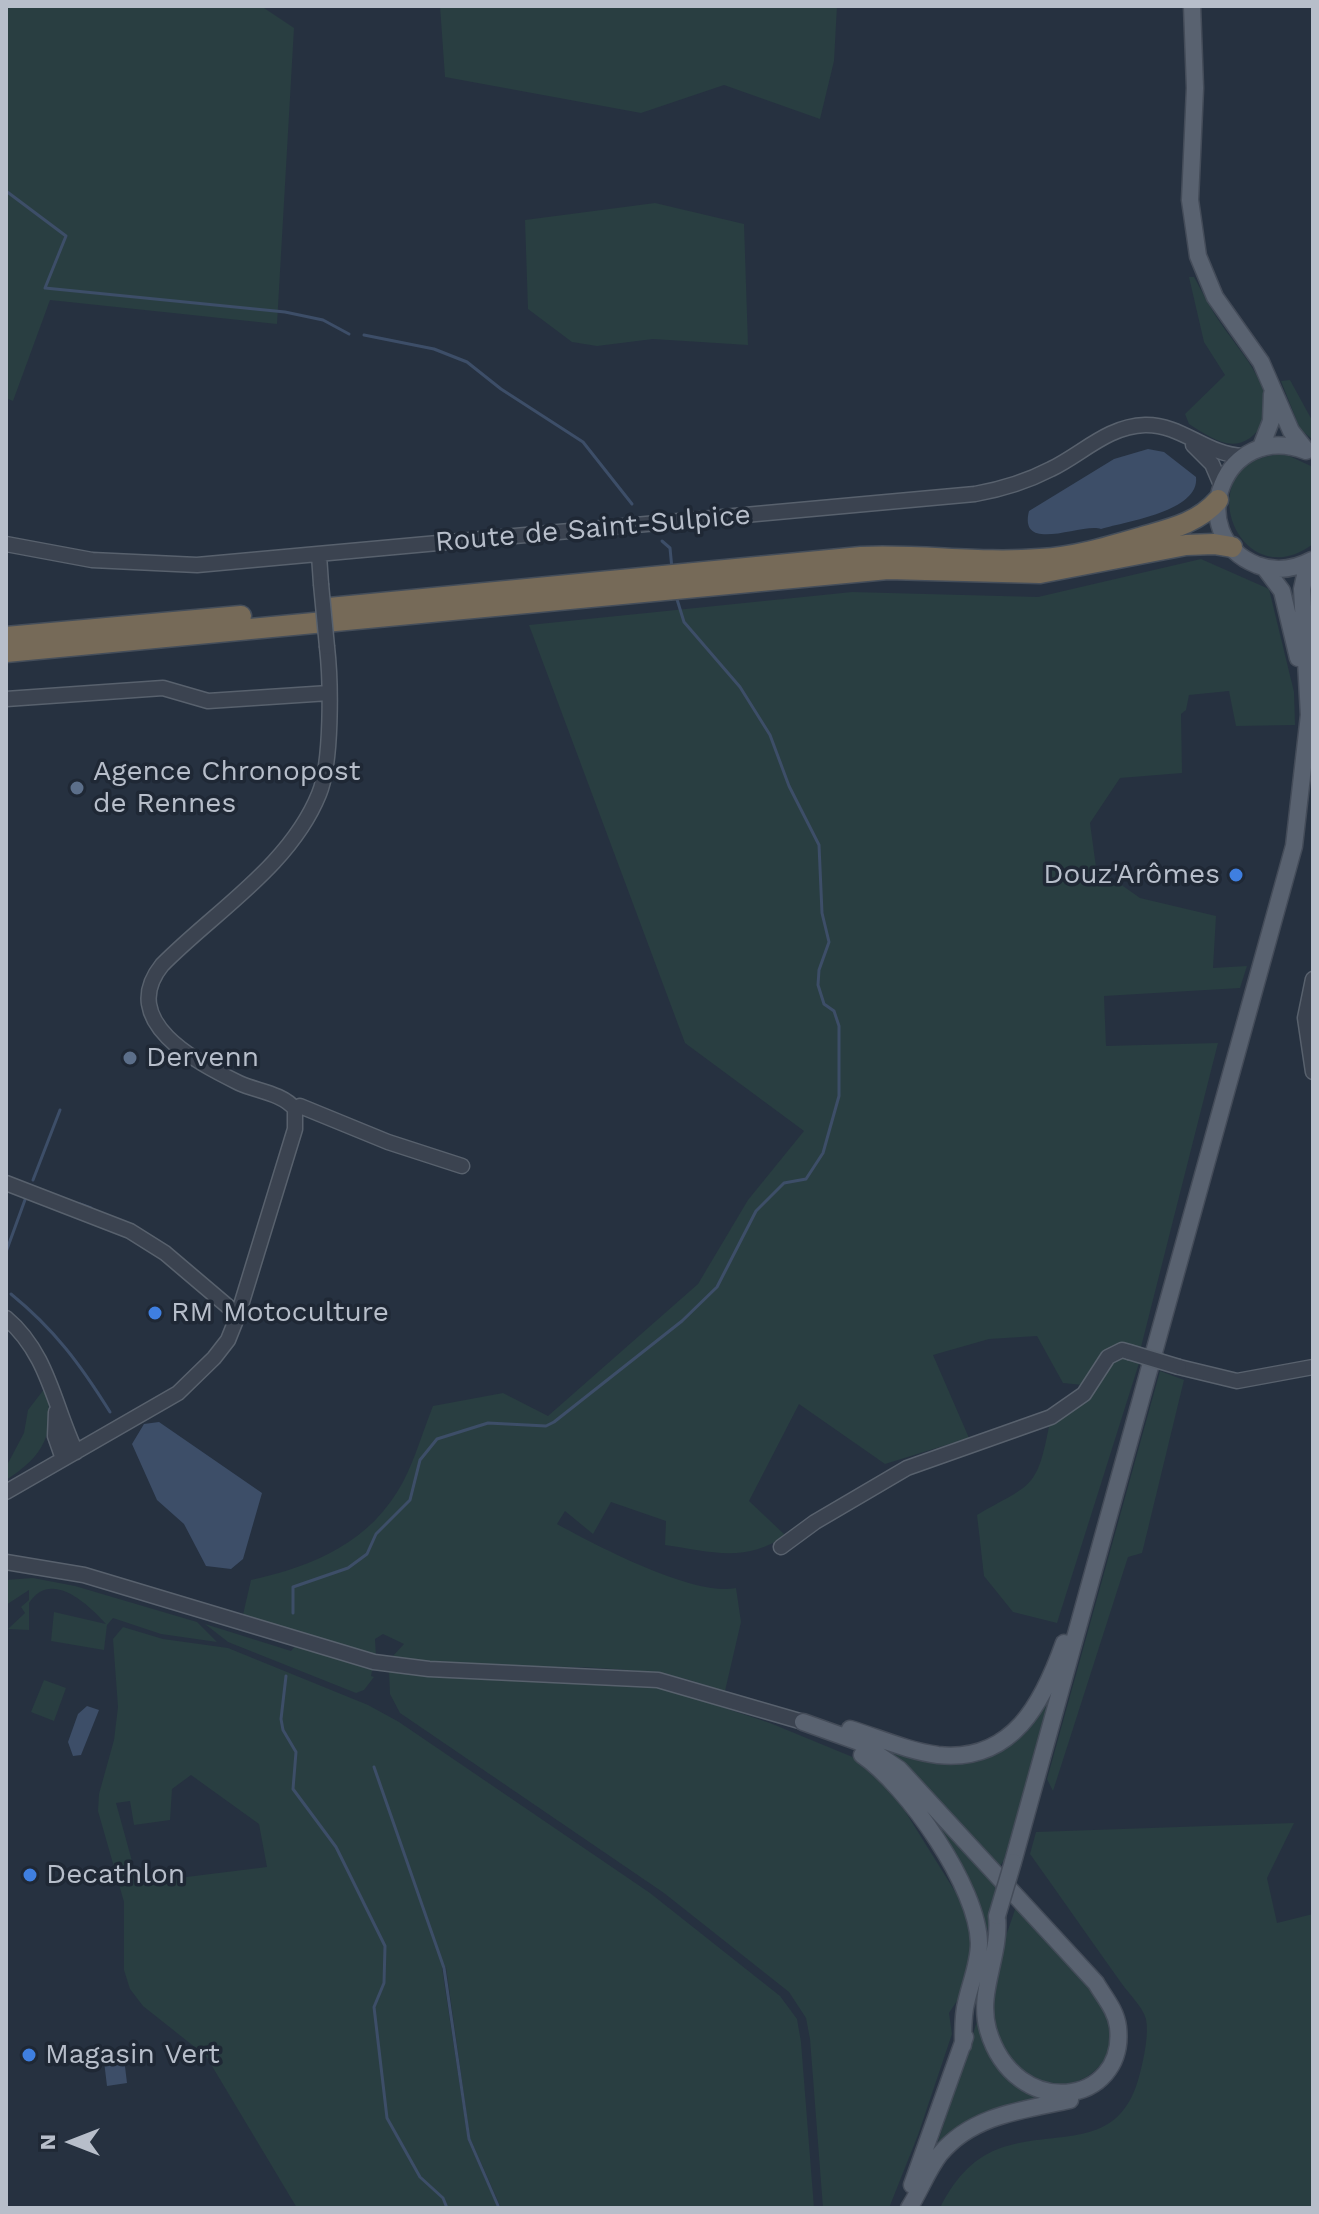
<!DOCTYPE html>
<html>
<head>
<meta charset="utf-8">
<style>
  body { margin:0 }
  #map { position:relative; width:1319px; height:2214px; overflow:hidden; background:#263140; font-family:"Work Sans",sans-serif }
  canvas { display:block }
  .frame { position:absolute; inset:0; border:8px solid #b7beca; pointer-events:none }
  .north { position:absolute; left:32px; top:2102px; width:80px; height:80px; -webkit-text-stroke:6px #1f2835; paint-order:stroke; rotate:270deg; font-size:22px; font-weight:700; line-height:32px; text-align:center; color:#b7beca }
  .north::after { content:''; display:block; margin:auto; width:28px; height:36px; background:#b7beca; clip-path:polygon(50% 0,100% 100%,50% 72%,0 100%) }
</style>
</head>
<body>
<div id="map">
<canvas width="1319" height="2214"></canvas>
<div class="frame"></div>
<div class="north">N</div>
</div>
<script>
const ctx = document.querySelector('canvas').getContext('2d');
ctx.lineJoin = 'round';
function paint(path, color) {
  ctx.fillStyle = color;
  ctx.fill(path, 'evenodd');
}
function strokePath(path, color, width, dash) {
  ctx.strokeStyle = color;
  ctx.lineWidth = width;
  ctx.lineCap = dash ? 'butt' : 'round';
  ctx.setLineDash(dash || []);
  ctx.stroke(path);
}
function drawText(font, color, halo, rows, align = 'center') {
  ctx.font = font + ' "Work Sans",sans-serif';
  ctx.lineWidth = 7;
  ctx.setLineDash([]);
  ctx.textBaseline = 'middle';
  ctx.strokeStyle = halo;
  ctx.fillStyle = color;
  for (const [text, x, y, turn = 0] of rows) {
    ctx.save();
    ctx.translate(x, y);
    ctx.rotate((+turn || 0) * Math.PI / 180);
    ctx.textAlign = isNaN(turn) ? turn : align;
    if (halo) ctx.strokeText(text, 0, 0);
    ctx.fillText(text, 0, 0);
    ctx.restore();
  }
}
paint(new Path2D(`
  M6,6H261L294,28L277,324L50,300L13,401L6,398Z
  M440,6H837L834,61L820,119L724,85L641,113L445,77Z
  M655,203L744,224L748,345L653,339L597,346L572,342L528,309L525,220Z
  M1189,277H1194C1203,293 1211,310 1222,325C1241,354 1293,406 1250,438C1229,453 1207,435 1189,424L1185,414L1225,375L1204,342Z
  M1290,380L1313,422V440L1300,429L1281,381Z
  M1285,454L1313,467V544C1237,601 1184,457 1285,454Z
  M1201,559L1269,589L1294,692L1295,725L1236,726L1229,691L1189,695L1186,710L1181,714L1182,773L1120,778L1090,823L1096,867L1140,898L1216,916L1213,968L1247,966L1240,988L1104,996L1106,1046L1218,1043L1140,1351C1101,1350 1100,1350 1083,1385L1063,1383L1037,1336L989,1339L933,1355L969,1438L885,1464L799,1404L749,1501L785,1535C747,1564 708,1551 665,1545L666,1521L611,1502L593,1534L565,1511L557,1524C595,1545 694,1597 736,1588L741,1622L725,1691C709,1687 693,1680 677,1677C584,1658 486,1675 392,1657L404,1644L383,1634L375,1639L376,1657L242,1619L251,1580C314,1566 371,1542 403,1482C415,1459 423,1431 433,1406L503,1393L548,1416L698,1284L748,1200L804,1131L685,1043L529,625L852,592L1038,597Z
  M1123,1356L1140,1360L1057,1623L1013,1612L984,1576L977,1515C1030,1484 1037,1491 1049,1426L1090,1396L1110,1362Z
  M1160,1371L1184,1380L1144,1545L1142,1553L1128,1557L1053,1791L1047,1779Z
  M45,1388C57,1432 44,1456 6,1480V1467L24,1433L28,1410Z
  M33,1578L75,1586L197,1622L217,1642L161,1634L113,1618L107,1625L104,1650L51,1641L54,1612L106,1624C88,1604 51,1569 29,1603V1630L8,1629L25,1613L21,1607L29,1600V1590L6,1605V1580Z
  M205,1624L291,1651L296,1645L373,1666L371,1676L374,1677L364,1690L356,1693L228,1642Z
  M123,1627L163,1639L228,1648L368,1705L399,1722L650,1893L780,1996L797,2019L801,2042L814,2208H501L470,2138L446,1967L442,1968L468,2140L498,2208H297L206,2056L143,2006L130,1989L124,1970V1902L98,1811L99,1794L114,1740L118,1707L113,1639ZM191,1775L259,1824L267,1867L138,1883L116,1803L130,1801L134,1825L170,1820L172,1789Z
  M389,1670L655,1685L770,1723L855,1758L895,1795L966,1909L973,1947L968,1984L949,2013L952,2034L918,2135L889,2208H823L810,2039L806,2018L789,1992L664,1893L400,1713L390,1694Z
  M44,1680L66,1688L54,1721L31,1712Z
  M1055,1689L1004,1860L1000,1866L994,1864L918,1778L883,1746L965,1760L1031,1722Z
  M897,1774L997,1886L984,1945L981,1918Z
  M1294,1823L1267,1878L1277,1923L1313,1914V2208H940C952,2183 971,2159 998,2149C1057,2127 1120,2155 1140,2073C1144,2058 1149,2034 1146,2019C1143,2007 1128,1993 1122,1984C1091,1941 1061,1897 1030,1854L1036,1832Z
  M1016,1906C1043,1937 1090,1977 1106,2015C1131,2072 1048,2118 1007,2052C996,2035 990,2022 990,2001C990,1974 1008,1933 1016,1906Z
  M980,2012L1018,2086L1046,2099L935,2151Z`), '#293e41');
paint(new Path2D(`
  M1148,449L1164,452L1196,477C1200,511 1128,521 1101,529C1083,522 1018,555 1029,511L1114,459Z
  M159,1422L262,1493L243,1559L231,1569L206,1566L184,1524L157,1500L132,1444L144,1424Z
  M87,1706L99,1710L81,1755L73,1756L68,1742L78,1714Z
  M123,2050L127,2083L107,2086L103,2053Z`), '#3d4e68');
strokePath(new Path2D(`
  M6,191L66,236L45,288L285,312L323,320L349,334
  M364,335L434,349L467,362L501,389L583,442L632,504
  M662,541L670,548L672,569
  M33,1180L60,1110
  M80,1204L91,1208
  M6,1252L26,1197
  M11,1294C55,1330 80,1364 110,1412
  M293,1613V1587L348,1568L367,1554L376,1534L410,1500L420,1460L437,1439L488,1423L546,1426L554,1422L682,1321L717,1287L756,1211L784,1183L806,1179L823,1153L839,1096V1026L834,1011L824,1004L818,985L819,970L829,942L822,913L819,845L789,786L770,735L740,687L684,622L676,596
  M286,1676L281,1719L283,1730L296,1752L293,1789L336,1847L385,1946L384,1983L374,2007L387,2118L420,2177L443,2198L447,2208
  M374,1767L444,1968L469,2139L499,2208`), '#3d4e68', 3);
const minor = new Path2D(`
  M1193,445L1212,464L1221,485
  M6,544L92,560L197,565L975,494C1003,489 1026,482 1051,469C1082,454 1108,426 1145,425C1181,424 1207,455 1243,456
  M319,555L321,584
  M327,647C331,682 332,763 319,794C290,866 214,912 162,965C117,1021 196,1062 239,1083C256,1091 282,1093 295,1109L300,1106L388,1142L462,1166
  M6,699L163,688L208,701L329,693
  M1313,979L1305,1018L1313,1072
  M6,1183L130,1231L165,1253L238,1315
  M6,1318C48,1353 54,1406 76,1452
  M1179,1367L1237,1381L1313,1367
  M56,1412L55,1436L63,1459
  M6,1492L178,1393L214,1358L228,1340L238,1315L295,1129V1109
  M781,1547L815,1522L907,1468L1051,1417L1084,1394L1108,1357L1122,1350L1129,1352
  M6,1562L84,1575L374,1662L429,1669L658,1680L803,1722`);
const major = new Path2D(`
  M1192,6L1195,88L1190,200L1198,256L1215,297L1261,362L1291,431L1306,450
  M1261,447L1271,421L1272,394
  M1306,451C1224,419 1181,535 1257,565C1276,572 1295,569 1312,560
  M1264,567L1282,591L1298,658
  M803,1722L859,1742L899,1769L1096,1983C1104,1997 1116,2010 1118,2027C1127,2106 1015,2122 988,2030C977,1991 1001,1956 997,1916
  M850,1729C879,1738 908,1751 938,1755C1013,1763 1043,1702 1064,1643
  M862,1755C907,1786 978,1887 979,1943C979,1965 969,1986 965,2008C963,2020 963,2033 963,2045
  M1013,1862L1294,846L1309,715L1302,589L1308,562
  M912,2185L965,2037
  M909,2208C920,2191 927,2171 940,2154C972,2115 1023,2110 1070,2100`);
const highway = new Path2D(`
  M329,608L861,557C921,554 980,564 1040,559C1075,557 1108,547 1142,537C1170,529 1198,523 1218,500
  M6,637L241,616
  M6,652L888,569L1040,573L1186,545L1214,544L1232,547`);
strokePath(minor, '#58616d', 17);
strokePath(major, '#444c59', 19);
strokePath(highway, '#454e5a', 23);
strokePath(minor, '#3b4350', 14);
strokePath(major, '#596270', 16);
strokePath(highway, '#766a58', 20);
const minorBridge = new Path2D(`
  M321,584L327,647
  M1129,1352L1179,1367`);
const majorBridge = new Path2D(`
  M997,1916L1013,1862`);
strokePath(minorBridge, '#58616d', 17, []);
strokePath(majorBridge, '#444c59', 19, []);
strokePath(minorBridge, '#3b4350', 14);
strokePath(majorBridge, '#596270', 16);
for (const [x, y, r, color] of [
  [77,788,8,"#5c6f8a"],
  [1236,875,8,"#3f7fe0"],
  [130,1058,8,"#5c6f8a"],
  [155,1313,8,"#3f7fe0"],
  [30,1875,8,"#3f7fe0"],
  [29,2055,8,"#3f7fe0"]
]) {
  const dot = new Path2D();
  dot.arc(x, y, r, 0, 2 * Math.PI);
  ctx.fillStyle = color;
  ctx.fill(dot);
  strokePath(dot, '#1f2835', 3);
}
drawText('28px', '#b7beca', '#1f2835', [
  ["Route de Saint-Sulpice",593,529,-5]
]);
drawText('28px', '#b7beca', '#1f2835', [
  ["Agence Chronopost",93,772],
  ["de Rennes",93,804],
  ["Douz'Arômes",1220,875,"right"],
  ["Dervenn",146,1058],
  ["RM Motoculture",171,1313],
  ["Decathlon",46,1875],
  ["Magasin Vert",45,2055]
], 'left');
</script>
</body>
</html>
